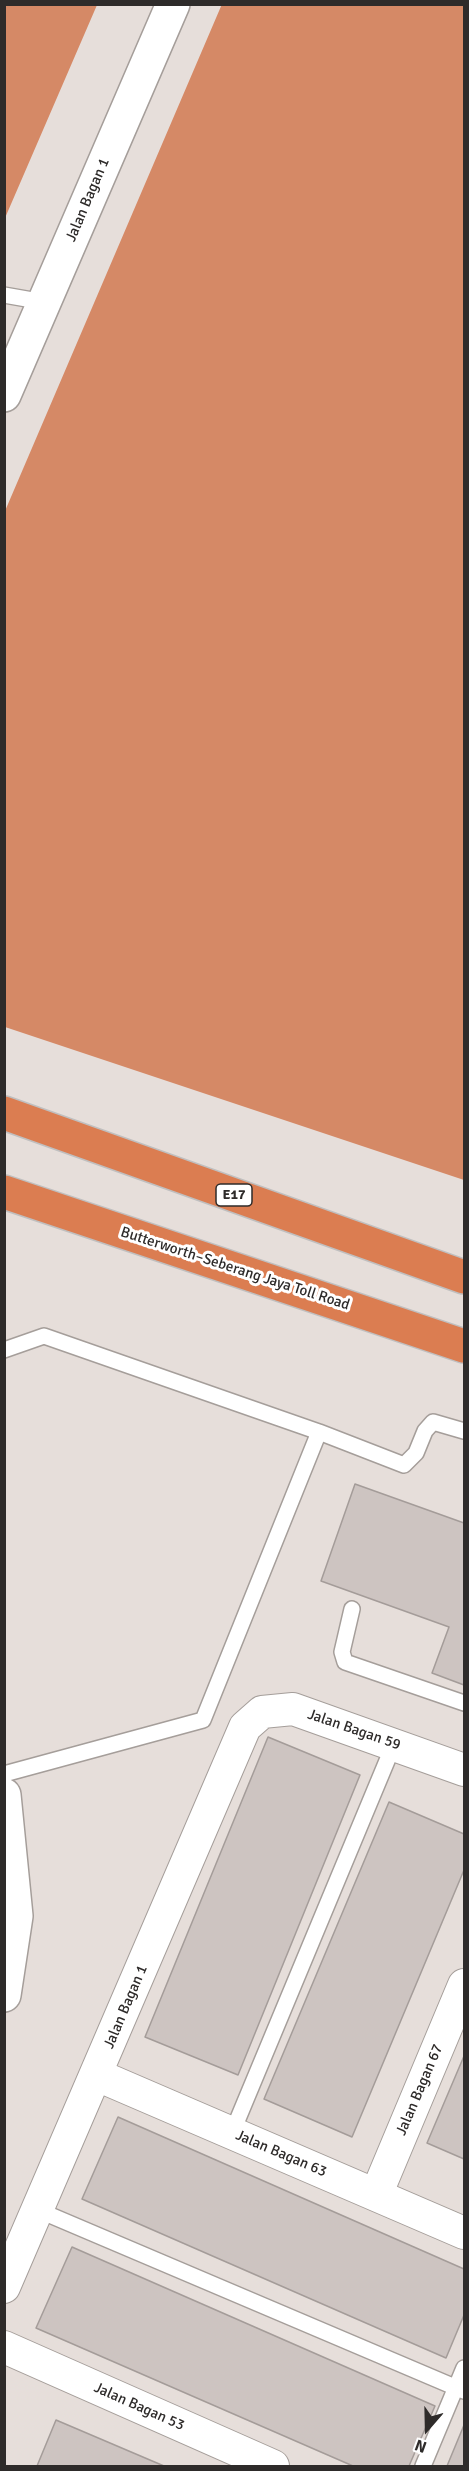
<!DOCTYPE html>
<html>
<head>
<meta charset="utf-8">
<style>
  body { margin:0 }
  #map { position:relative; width:469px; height:2471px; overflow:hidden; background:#e6deda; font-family:Signika,sans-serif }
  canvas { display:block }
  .frame { position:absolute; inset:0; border:6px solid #2e2b2a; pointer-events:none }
  .north { position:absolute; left:397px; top:2399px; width:60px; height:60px; -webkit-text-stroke:4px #fff; paint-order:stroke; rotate:200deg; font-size:16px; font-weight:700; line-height:24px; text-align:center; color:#2e2b2a }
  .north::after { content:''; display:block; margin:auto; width:21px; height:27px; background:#2e2b2a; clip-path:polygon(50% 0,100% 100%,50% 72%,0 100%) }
</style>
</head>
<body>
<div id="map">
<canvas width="469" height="2471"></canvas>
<div class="frame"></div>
<div class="north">N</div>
</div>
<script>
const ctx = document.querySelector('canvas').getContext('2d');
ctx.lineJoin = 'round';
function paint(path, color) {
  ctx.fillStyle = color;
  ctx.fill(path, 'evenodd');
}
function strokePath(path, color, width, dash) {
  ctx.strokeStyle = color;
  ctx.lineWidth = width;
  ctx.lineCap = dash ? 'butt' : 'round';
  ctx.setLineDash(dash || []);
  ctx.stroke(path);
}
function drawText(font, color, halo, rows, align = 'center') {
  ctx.font = font + ' Signika,sans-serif';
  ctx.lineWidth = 6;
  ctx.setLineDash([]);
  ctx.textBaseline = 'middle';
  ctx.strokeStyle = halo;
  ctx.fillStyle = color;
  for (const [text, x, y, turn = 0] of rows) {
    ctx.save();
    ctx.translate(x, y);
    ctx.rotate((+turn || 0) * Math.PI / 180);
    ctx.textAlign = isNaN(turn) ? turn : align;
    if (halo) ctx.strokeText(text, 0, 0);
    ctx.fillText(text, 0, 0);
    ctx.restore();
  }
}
paint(new Path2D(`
  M5,4L97,5L5,218L4,5Z
  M222,4L464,5V1180L5,1027V511Z`), '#d58966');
const building = new Path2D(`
  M355,1484L464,1523V1685L432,1673L449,1627L321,1581Z
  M268,1737L360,1775L238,2075L145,2037Z
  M389,1802L464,1834V1870L352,2137L264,2099Z
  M464,2056V2159L427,2143Z
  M118,2117L464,2269V2315L446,2358L82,2199Z
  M72,2247L435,2406L409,2466H353L36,2328Z
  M56,2420L164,2466H37Z
  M464,2425V2466H447Z`);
paint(building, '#cdc4c1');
strokePath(building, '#a49c99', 1.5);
const service = new Path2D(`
  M4,295L44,302
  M4,1350L44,1336L319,1432L203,1720L4,1774
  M319,1432L404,1465L416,1453L425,1431L433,1422L464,1431
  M352,1609L342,1652L345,1662L464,1703
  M232,2133L394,1744
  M38,2210L464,2391
  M423,2466L464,2368`);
const minor = new Path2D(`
  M97,2075L464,2233
  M376,2195L464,1985
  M4,2287L245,1727L262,1712L293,1709L464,1770
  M4,2347L273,2466`);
const tertiary = new Path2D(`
  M4,395L173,4
  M4,1795L16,1916L4,1995`);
const motorway = new Path2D(`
  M4,1113L464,1277
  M4,1192L464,1346`);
strokePath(service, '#a59e9a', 18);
strokePath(minor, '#a59e9a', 34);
strokePath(tertiary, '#a59e9a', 36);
strokePath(motorway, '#c0bfbf', 36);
strokePath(service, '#fff', 15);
strokePath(minor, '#fff', 32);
strokePath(tertiary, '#fff', 33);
strokePath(motorway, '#db7d51', 33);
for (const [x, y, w] of [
  [234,1195,36]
]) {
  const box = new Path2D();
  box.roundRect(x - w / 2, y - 11, w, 22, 4.5);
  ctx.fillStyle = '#fff';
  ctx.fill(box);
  strokePath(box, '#2e2b2a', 1.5);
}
drawText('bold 14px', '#2e2b2a', null, [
  ["E17",234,1195]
]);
drawText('15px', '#2e2b2a', '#fff', [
  ["Jalan Bagan 1",88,200,-67],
  ["Butterworth–Seberang Jaya Toll Road",235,1269,18],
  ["Jalan Bagan 59",354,1730,19],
  ["Jalan Bagan 1",126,2007,-67],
  ["Jalan Bagan 67",420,2090,-67],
  ["Jalan Bagan 63",281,2154,23],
  ["Jalan Bagan 53",139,2407,24]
]);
</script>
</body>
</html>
